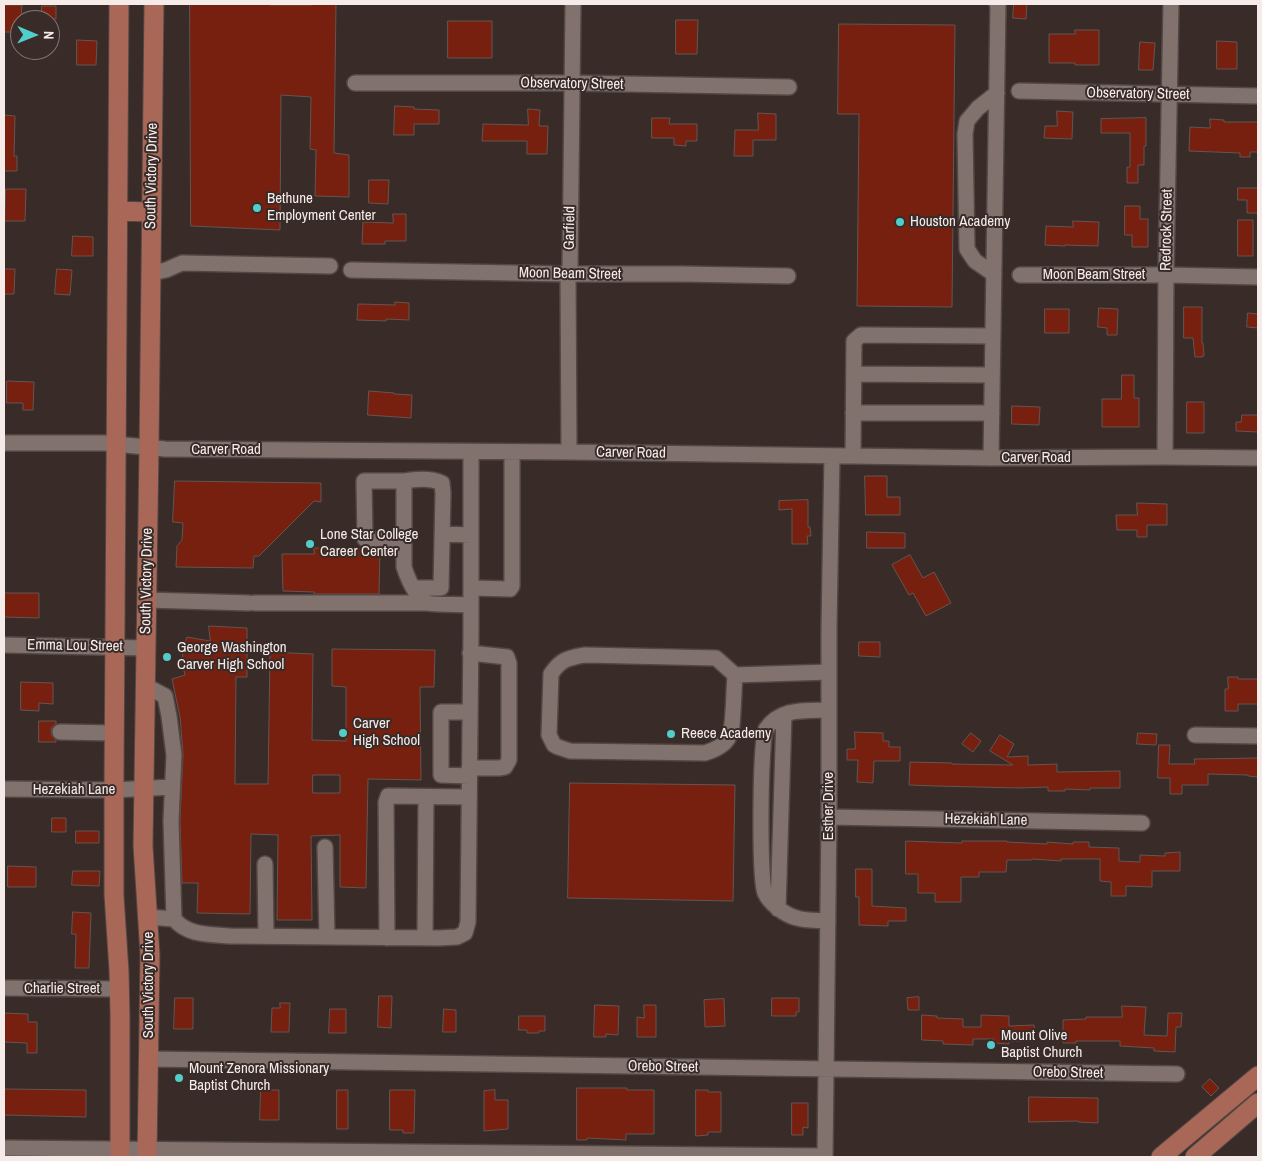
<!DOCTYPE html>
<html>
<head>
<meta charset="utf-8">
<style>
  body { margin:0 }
  #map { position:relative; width:1262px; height:1161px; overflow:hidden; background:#382b28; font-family:"Archivo Narrow",sans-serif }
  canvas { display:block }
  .frame { position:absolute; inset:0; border:5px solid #f5ecea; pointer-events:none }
  .north { position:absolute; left:10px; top:10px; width:50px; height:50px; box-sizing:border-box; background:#382b28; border:1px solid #847876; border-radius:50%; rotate:91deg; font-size:14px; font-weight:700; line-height:20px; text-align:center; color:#f5ecea }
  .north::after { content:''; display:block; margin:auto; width:18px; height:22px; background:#53cdc9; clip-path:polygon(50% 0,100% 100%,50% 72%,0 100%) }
</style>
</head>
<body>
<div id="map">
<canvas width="1262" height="1161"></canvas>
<div class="frame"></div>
<div class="north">N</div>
</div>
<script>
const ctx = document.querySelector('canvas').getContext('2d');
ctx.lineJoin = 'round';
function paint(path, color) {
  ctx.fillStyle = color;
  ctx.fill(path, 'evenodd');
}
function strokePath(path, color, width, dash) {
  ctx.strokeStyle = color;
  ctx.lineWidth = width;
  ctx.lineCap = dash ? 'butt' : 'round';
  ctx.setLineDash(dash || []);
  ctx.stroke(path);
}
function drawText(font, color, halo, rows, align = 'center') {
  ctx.font = font + ' "Archivo Narrow",sans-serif';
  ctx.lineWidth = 4;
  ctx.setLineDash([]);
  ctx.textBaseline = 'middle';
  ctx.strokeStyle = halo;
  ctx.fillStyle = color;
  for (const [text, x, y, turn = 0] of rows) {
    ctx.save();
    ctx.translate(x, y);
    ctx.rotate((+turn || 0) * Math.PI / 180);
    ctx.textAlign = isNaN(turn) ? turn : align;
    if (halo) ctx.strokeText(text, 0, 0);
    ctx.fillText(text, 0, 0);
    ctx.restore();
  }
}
const building = new Path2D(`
  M190,4H270V5H312V4H336L334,153L349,155V197L315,196L316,150L310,149L311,97L281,95L280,230L191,226Z
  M1014,4H1027L1026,19L1013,18Z
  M4,5H22L20,32H4Z
  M42,6H56V19H42Z
  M676,20H698L697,54H676Z
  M448,21H492V58H448Z
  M839,24L955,25L952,307L857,306L859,114H838Z
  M1075,30H1099V65H1075V63H1049V34H1075Z
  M77,40L97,41L96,65H77Z
  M1217,41L1237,42V69H1217Z
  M1140,42L1155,43L1153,70H1139Z
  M395,106L414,107V109L439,110V124H414V135H394Z
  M528,109L540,110L539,126H548L547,154H527V141H482L483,124L528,125Z
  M1057,111L1073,112L1072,139L1044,138L1045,126H1057Z
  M758,113L776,114V140H753V156H734L735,130H758Z
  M4,115L15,116L14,156H17V171H4Z
  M652,118H670L669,124H697V141H686V146L674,145V138H652Z
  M1146,118V146H1144V165H1138V183H1127V167H1130V133H1101V119Z
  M1210,119L1224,120V122H1258V152H1250V157H1240V153L1189,151L1190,127L1210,128Z
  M369,180H389L388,204L369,203Z
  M1238,188H1258V213H1247V200H1238Z
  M6,189H26L25,221H5Z
  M1125,206H1140V219H1148V247H1132V235H1125Z
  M393,214H406V241H385V244H362L363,222L393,223Z
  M1238,220H1253V256H1238Z
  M1073,221L1099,222L1098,246L1065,245V246L1045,245L1046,226L1073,227Z
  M73,236L93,237V256H72Z
  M4,269H15L14,294H4Z
  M57,269L72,270L70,295L55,294Z
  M395,302L409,303V320L386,319V321L357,320L358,304L395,305Z
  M1184,307H1202V343H1203L1204,356H1202V357H1195L1193,338H1184Z
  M1099,308L1118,309L1117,335H1107V328L1098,327Z
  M1045,309H1069V333H1045Z
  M1248,313L1258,314V328L1247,327Z
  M1122,375H1134V398H1139V427H1102V399H1121Z
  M7,381L34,382L33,410H23V403H7Z
  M369,391L394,393V394L412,395L411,418L368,415Z
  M1187,402H1204V433H1187Z
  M1012,406L1040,407L1039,425L1012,424Z
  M1242,415H1258V432L1236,431V422H1241Z
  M865,476H887V497H900V515H866Z
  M175,481L321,483V502L314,501L259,556H254L253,568L176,567L177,546L182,540L183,523L173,522Z
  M808,500V527H810L811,536H807L808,544H792V509L779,510V501Z
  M1137,503L1167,504V525H1147V537H1137V530H1117L1116,515H1137Z
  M867,532L905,533V548H867Z
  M314,548L380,549L379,594H314V592L283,591L282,554H314Z
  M910,555L923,578L934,572L951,603L926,616L913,593L909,595L892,565Z
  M4,593H39V618L4,617Z
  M209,626L247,628V677H236L235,784H268L270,652L313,654L312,740L346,741V687L332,686V649L435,650L434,687H420L421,780L368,779L366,888L340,887V835L311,836L312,920H277L278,835L251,834L250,914L197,913L198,883H182L180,821L183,754L180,717L172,679L185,675L182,663L183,649L187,637L210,641ZM313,775H340V793H313Z
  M859,642H880V657L859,656Z
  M1228,677H1238V679H1258V704H1238V711H1225V689H1228Z
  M21,682L53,683V704L39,703V711L21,710Z
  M39,721H56V724L52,727L51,731L52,736L56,740V742H39Z
  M855,732L883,733V741H889V747H900V761H874L873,783L857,782L858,760H847V749H855Z
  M971,733L981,741L973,752L962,744Z
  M1138,733L1157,734L1156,745L1137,744Z
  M1000,735L1014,744L1007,757L1028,756V765L1057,764V772L1120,771V788H1090V790L1065,789V791H1048V787L1019,788L935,786L909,785L910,762L952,763V764L1013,765L990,751Z
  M1159,745H1170L1169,764H1195L1194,759L1258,758V777L1248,776V775L1208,774V785H1182V794H1170V778H1158Z
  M570,783L735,785L733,901L568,898Z
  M52,818H66V832H52Z
  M76,831H99V843H76Z
  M906,841L962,843V841H1007V842L1047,844V842L1073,844V842H1089V847L1119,848V861L1140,862V855L1165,856V853L1180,852V871H1152V887L1126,886V896H1111V882L1100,881V859H1061V861L1032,859V860H1007L1006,872H979V877H961V902H935V893H918V874H906Z
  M8,866L36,867V887H8Z
  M856,869H872V906L906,908V921H888V926L859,925V897H856Z
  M73,871H100L99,886L72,885Z
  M73,912L91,913L89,968H75L76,934H72Z
  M379,996H392L391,1028L378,1027Z
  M919,997V1010H908L907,998Z
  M175,998H193V1029H174Z
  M772,998H799V1012H796V1016H772Z
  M724,999L725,1026L705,1027L704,1000Z
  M280,1003H290L289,1032H271L272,1008H280Z
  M595,1005L619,1006L618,1035L606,1034V1037H594Z
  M644,1005H656V1037H637V1017L644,1018Z
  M1122,1006L1146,1007L1144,1035L1167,1036L1168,1013H1182L1181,1027H1176L1175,1052L1154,1051V1048L1120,1046V1041H1076V1043H1063V1020L1086,1019V1017H1122Z
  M330,1009H346V1033H329Z
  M444,1009L456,1010V1032H443Z
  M4,1013L28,1014V1022H37V1053H27V1043L4,1042Z
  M922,1015L937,1016V1018L963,1019V1027H981V1015L1009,1016V1026L1034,1025L1035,1041H1009V1044L994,1043V1039H973V1045L943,1044V1041L922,1040Z
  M519,1016H545V1031H539V1033H527V1030H519Z
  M1210,1079L1219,1088L1211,1096L1202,1087Z
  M577,1088H627V1090H654V1134H626V1140L587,1138V1140H577Z
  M4,1089L86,1090V1117L4,1115Z
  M261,1090H279V1120H260Z
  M337,1090H348V1129H337Z
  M390,1090H415L414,1133H403V1130H390Z
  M495,1090V1100H508V1129L484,1131V1091Z
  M696,1090H708V1092H721V1132H708V1135L696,1136Z
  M1029,1097L1098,1098V1123L1078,1122V1121L1029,1122Z
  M792,1103H808V1128L803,1127V1135H792Z`);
paint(building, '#78200f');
strokePath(building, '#645551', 1);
const minor = new Path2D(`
  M355,83H571L789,87
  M1019,91L1258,96
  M351,270L568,274H683L788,276
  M151,273L166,270L182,263L330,266
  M994,274L975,261L967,249L965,134L967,121L978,108L997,93
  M1020,275H1166L1258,277
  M854,374L992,375
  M853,413H992
  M4,443H105L165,449L569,452L991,458L1165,457L1258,458
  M569,452L568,274L570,269L573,4
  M853,456L854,341L861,335L993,336
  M1165,457L1166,275L1171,4
  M991,458L998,4H997
  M442,534L471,535
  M404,540L365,539L364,481H404
  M414,588H441L443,493L442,483C431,478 415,479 404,481V567C408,579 415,597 427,603C433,605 462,604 471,605
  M471,588L510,589L512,586V452
  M147,600L249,603
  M254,603H428
  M4,645L146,648
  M735,675C734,687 734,699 733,711C732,736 730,745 705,753L570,751L558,747L554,745L549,735L551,674C561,659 568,658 585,655L716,658L735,675L829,672
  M146,686L165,696L169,716L174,755L171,821L174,919
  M60,732L114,733
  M1195,735L1258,736
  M469,768H499L505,767L509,760V663L507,657L470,653
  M469,776L441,775V712H469
  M4,789L114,790L172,787
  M829,817L1142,823
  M325,847L327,937
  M265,864L266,936
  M778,909L784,715
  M148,917L174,919C188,936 210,934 230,936L439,938L457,937L465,933L468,922L471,631V452
  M828,921C818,920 806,921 797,918C785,915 770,904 765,893C759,883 760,738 766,729C781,707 806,711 829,710
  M387,938L386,802L388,796L469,797
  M425,938L426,797
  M4,988L120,989
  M149,1059L1177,1074
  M4,1148L825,1156
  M825,1157L829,817V628L832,456`);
const major = new Path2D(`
  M119,4L114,780V895L119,971L120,1015V1157
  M118,211L151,212
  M147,1157L150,955L143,846L149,448L154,4
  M1161,1157L1258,1076
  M1195,1157L1258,1103`);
strokePath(minor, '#524744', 18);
strokePath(major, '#524744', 21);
strokePath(minor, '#81726e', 15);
strokePath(major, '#a96758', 19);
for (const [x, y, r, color] of [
  [257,208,5,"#53cdc9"],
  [900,222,5,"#53cdc9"],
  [310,544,5,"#53cdc9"],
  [167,657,5,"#53cdc9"],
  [343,733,5,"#53cdc9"],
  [671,734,5,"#53cdc9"],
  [991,1045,5,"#53cdc9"],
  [179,1078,5,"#53cdc9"]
]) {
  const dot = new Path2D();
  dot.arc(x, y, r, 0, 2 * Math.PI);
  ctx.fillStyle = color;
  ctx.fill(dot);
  strokePath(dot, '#382b28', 2);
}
drawText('15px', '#f5ecea', '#382b28', [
  ["Observatory Street",572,84,1],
  ["Observatory Street",1138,94,1],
  ["South Victory Drive",152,176,-89],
  ["Garfield",570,228,-89],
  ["Redrock Street",1167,230,-89],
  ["Moon Beam Street",570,274,1],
  ["Moon Beam Street",1094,275],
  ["Carver Road",226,450],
  ["Carver Road",631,453,1],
  ["Carver Road",1036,458],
  ["South Victory Drive",147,581,-89],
  ["Emma Lou Street",75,646,1],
  ["Hezekiah Lane",74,790],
  ["Esther Drive",829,806,-90],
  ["Hezekiah Lane",986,820,1],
  ["South Victory Drive",149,985,-90],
  ["Charlie Street",62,989],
  ["Orebo Street",663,1067,1],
  ["Orebo Street",1068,1073,1]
]);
drawText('15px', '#f5ecea', '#382b28', [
  ["Bethune",267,199],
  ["Employment Center",267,216],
  ["Houston Academy",910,222],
  ["Lone Star College",320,535],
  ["Career Center",320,552],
  ["George Washington",177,648],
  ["Carver High School",177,665],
  ["Carver",353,724],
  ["High School",353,741],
  ["Reece Academy",681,734],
  ["Mount Olive",1001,1036],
  ["Baptist Church",1001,1053],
  ["Mount Zenora Missionary",189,1069],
  ["Baptist Church",189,1086]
], 'left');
</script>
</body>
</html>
